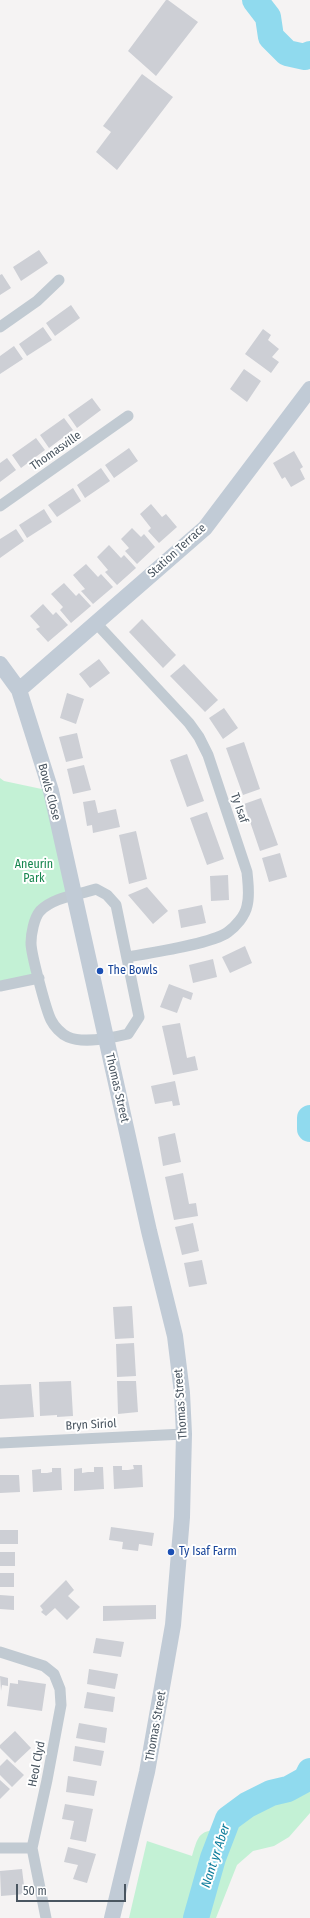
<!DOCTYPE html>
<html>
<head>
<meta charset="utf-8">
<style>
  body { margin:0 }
  #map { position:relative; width:310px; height:1918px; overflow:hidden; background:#f5f3f3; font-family:"Fira Sans Condensed",sans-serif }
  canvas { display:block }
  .scale { position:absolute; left:16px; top:1884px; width:110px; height:18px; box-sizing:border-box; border:2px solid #4a5661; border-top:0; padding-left:5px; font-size:12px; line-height:14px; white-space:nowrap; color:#4a5661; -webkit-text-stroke:3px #fff; paint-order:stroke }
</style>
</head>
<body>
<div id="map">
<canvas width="310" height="1918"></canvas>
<div class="scale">50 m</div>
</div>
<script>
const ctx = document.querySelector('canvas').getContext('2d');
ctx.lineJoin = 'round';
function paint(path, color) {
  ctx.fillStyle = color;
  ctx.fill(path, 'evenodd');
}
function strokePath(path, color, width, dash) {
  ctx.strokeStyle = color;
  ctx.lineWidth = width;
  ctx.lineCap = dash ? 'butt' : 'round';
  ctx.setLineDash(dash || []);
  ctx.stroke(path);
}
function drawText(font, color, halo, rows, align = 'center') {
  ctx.font = font + ' "Fira Sans Condensed",sans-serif';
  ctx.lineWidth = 4;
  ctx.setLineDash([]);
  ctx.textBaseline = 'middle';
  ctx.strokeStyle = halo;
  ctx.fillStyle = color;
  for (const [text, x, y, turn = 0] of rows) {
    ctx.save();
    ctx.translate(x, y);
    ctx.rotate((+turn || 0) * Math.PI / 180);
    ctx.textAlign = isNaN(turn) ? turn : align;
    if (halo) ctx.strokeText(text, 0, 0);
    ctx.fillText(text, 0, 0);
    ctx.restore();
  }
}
paint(new Path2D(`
  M0,778L4,781L51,791L74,896L52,902L34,924L39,978L0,986Z
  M310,1771V1813L289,1837L274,1846L253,1851L237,1865L216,1918H129L147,1841L192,1856C199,1833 199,1831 224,1829C225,1826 226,1823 227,1820C233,1811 261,1796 272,1793C287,1788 302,1786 310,1771Z`), '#c3f1d5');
strokePath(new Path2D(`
  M255,0L268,17L271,37L287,53L305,57L310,54
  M310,1118V1129
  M196,1918L213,1858L228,1819L247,1805L271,1793L288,1789L306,1779L310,1771`), '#90daee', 26);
paint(new Path2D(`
  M166,0H168L198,22L156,76L128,51Z
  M142,74L173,97L117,170L96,152L111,132L103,126Z
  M39,250L48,263L21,281L13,267Z
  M2,274L11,288L0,295V275Z
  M71,305L80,318L55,336L46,323Z
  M43,327L52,340L27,356L19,344Z
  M263,329L271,335L268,340L279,349L272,357L279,362L271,373L245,354Z
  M14,346L23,359L0,374V356Z
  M244,369L261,381L247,402L230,389Z
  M92,398L101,410L77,428L68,415Z
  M64,418L73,430L49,448L40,435Z
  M36,438L45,450L21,468L12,455Z
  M129,448L138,461L114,478L105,465Z
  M294,451L303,467L300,469L305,479L291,487L285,477L282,479L273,463Z
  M7,458L16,470L0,482V463Z
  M101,468L110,481L85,498L77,485Z
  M73,488L81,501L57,517L48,505Z
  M151,504L162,517L166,514L177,527L159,543L148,531L151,528L140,514Z
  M44,509L52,522L27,538L19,525Z
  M132,528L141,537L144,534L155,547L137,564L125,551L129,548L121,539Z
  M16,529L24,541L0,558V539Z
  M109,545L121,558L124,555L136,568L117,585L105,572L108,570L97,557Z
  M86,564L98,577L101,574L113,587L93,604L81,591L85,589L73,575Z
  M64,583L76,596L79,593L91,606L71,623L60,610L63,607L51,594Z
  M43,604L53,615L56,612L68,625L48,642L36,629L40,627L30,616Z
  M142,619L176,655L163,668L129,632Z
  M99,659L110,673L90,688L79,674Z
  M184,664L218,700L205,712L170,676Z
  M67,693L84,699L76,724L60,718Z
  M224,708L238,728L223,739L209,718Z
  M77,733L83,758L66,762L59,737Z
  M244,742L260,789L243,795L226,748Z
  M187,754L204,801L187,807L170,760Z
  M84,765L91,790L73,794L67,769Z
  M261,798L278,845L260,851L244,804Z
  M95,800L98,813L116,809L120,827L93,833L92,825L87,826L83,802Z
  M207,812L224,859L207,865L190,818Z
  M136,831L147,879L129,884L119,835Z
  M280,853L287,877L269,882L262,858Z
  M228,875L229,900L211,901L210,876Z
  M147,887L168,911L153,924L128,895Z
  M202,905L206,923L181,928L178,910Z
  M245,946L252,963L230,973L222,957Z
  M213,959L217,977L193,983L189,965Z
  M169,984L193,993L191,1000L183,997L177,1013L160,1007Z
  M180,1023L187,1058L195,1056L198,1070L173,1075L162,1026Z
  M175,1081L180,1105L173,1106L172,1101L155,1104L151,1086Z
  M175,1133L181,1162L163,1166L158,1137Z
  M183,1173L189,1204L196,1203L198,1216L174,1220L165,1177Z
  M193,1223L199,1251L182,1255L175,1227Z
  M202,1260L207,1284L189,1287L184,1263Z
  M132,1306L134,1338L115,1339L113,1307Z
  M134,1343L136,1376L117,1377L116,1344Z
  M71,1381L73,1416L57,1417V1407V1415L40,1416L39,1382Z
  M117,1381H136L138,1412L118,1414Z
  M31,1384L34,1417L0,1419V1385Z
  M133,1465H142L143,1487L114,1489L113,1466H122V1470H128L134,1469Z
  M94,1467H103L104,1489L74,1491V1469L82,1468V1473L88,1472H94Z
  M52,1468H61L62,1490L33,1492L32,1470L41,1469V1473H47L52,1472Z
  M0,1475H19L20,1492L0,1493Z
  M111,1527L154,1533L152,1546L139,1544L138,1551L122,1549L123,1542L109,1540Z
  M0,1530H18V1544H0Z
  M0,1552H15V1566H0Z
  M0,1573H14V1587H0Z
  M66,1580L74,1590L68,1596L80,1607L67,1620L55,1608L46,1616L41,1612L43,1610L40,1606Z
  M0,1595L14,1596V1610L0,1609Z
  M156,1605V1619L103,1621V1606Z
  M96,1638L124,1642L121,1657L93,1653Z
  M89,1669L118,1674L115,1689L87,1684Z
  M0,1676L8,1678V1686L2,1685L1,1691Z
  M18,1680L46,1684L42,1711L7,1706L10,1683L18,1684Z
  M87,1692L115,1697L113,1712L84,1708Z
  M79,1723L107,1728L105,1743L76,1738Z
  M15,1731L31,1748L15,1763L0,1748V1745Z
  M75,1746L104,1751L101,1766L73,1761Z
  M7,1759L24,1775L12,1787L0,1775V1766Z
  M68,1776L97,1781L94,1796L66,1792Z
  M0,1780L10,1789L0,1799Z
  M65,1804L93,1809L86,1842L70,1839L74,1821L62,1819Z
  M68,1847L96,1854L87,1883L73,1879L78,1865L64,1862Z
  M22,1869L25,1894L1,1896L0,1871Z`), '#cdcfd5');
strokePath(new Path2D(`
  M0,327L37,301L59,280
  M0,506L128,416
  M96,623L189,723L199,737L208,755L247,872C248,884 250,895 247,906C245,916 236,926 228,932C212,944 150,953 127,957
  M96,889L107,895L116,905L139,1017L128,1034C111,1038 84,1044 68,1037C61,1034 54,1026 51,1020C46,1010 31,954 31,943C31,934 34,918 40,911C54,897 78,895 96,889Z
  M0,986L39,978
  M0,1443L184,1434
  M0,1652L44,1666L54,1674L60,1689L61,1705L47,1780L32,1848L46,1918
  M0,1848H32`), '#c1cad2', 11);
strokePath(new Path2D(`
  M0,664L19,690L51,791L149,1231L175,1336L182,1393L184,1434L182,1517L173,1625L147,1772L112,1918
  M19,690L205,528L310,389`), '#c1cbd6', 16);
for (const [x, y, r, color] of [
  [100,971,4,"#1a4fb4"],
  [171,1552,4,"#1a4fb4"]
]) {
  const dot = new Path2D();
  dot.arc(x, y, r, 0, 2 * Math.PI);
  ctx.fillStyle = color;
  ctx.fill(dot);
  strokePath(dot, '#fff', 1.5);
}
drawText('12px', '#4a5661', '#fff', [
  ["Thomasville",56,451,-35],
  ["Station Terrace",177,551,-42],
  ["Bowls Close",49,792,75],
  ["Ty Isaf",239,808,71],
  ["Thomas Street",117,1088,77],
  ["Thomas Street",181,1404,-94],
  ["Bryn Siriol",91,1425,-3],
  ["Thomas Street",156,1726,-80],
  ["Heol Clyd",37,1764,-79]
]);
drawText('12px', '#17864f', '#fff', [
  ["Aneurin",34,865],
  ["Park",34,879]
]);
drawText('12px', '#164399', '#fff', [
  ["The Bowls",108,971],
  ["Ty Isaf Farm",179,1552]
], 'left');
drawText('italic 13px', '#0c7c9b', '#fff', [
  ["Nant yr Aber",216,1856,-72]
]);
</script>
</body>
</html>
